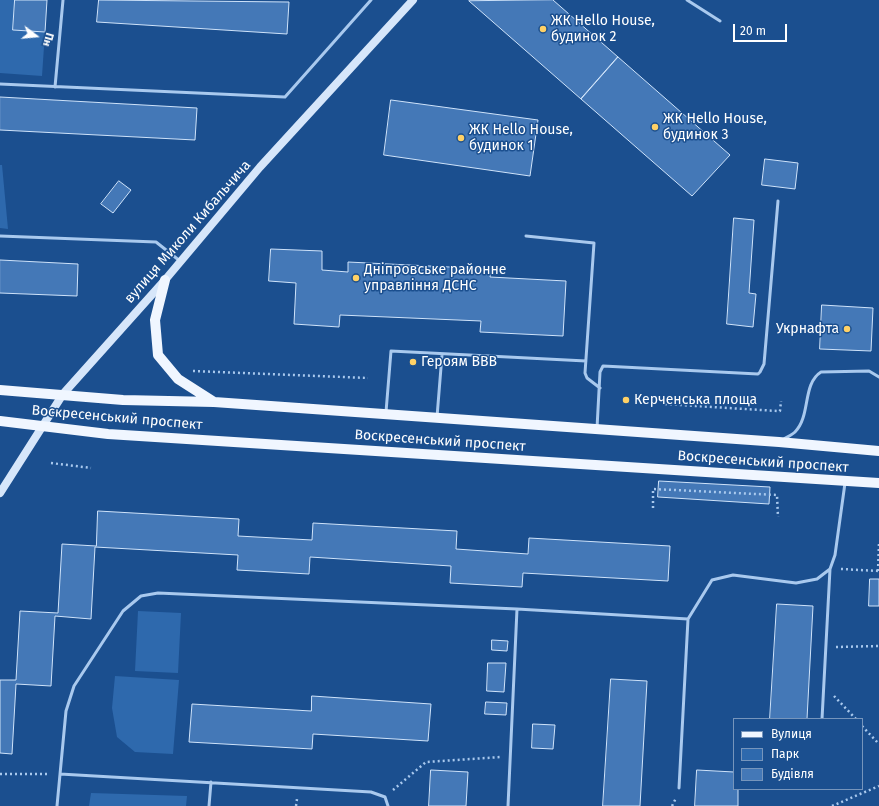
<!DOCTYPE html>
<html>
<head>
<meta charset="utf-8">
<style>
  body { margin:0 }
  #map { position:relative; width:879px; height:806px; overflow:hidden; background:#1b4f8f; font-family:"Fira Sans",sans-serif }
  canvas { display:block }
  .legend { position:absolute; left:733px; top:718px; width:130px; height:72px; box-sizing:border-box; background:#1b4f8f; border:1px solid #7695bc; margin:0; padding:5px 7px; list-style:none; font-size:12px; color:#fff }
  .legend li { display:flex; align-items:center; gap:8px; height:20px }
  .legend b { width:20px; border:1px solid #7695bc }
  .north { position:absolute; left:16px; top:16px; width:40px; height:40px; -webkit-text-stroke:3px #1b4f8f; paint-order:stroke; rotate:106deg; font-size:11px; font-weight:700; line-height:16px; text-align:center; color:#fff }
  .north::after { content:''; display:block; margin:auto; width:14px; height:18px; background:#fff; clip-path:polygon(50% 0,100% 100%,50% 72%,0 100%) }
  .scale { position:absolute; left:733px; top:24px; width:54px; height:18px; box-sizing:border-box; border:2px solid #fff; border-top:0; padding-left:5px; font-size:12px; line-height:14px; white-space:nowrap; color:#fff; -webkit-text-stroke:3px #1b4f8f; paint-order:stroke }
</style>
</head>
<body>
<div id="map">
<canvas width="879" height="806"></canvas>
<ul class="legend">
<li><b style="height:5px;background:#f0f6ff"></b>Вулиця</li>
<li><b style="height:11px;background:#2e69ad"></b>Парк</li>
<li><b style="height:11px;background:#4478b7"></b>Будівля</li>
</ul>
<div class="north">Пн</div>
<div class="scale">20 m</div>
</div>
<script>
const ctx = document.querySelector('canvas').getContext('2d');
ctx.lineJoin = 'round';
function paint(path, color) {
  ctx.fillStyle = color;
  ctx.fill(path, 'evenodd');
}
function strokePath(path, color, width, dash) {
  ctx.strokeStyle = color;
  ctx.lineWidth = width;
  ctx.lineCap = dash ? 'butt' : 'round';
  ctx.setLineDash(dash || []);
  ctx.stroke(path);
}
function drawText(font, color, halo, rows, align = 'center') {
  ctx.font = font + ' "Fira Sans",sans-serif';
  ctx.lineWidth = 3;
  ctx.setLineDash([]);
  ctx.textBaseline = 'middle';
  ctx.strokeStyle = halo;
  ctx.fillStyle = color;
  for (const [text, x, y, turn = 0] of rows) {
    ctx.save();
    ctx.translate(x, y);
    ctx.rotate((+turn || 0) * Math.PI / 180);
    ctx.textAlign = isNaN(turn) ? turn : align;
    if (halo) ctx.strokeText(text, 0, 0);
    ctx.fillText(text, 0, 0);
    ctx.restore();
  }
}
paint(new Path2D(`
  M0,0H15L13,30L45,32L42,76L0,73Z
  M0,165H2L8,229L0,228Z
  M138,611L181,613L178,673L135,671Z
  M115,676L179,680L173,754L135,752L117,737L112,708Z
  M91,793L187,796L186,806H89Z`), '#2e69ad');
const building = new Path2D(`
  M15,0H47L45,32L13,30Z
  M99,0L289,2L287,34L97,22Z
  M553,0L618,57L581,99L469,1Z
  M618,57L730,155L692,196L581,99Z
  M0,97L197,108L195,140L0,130Z
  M391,100L538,120L530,176L384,155Z
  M765,159L798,163L795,189L762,185Z
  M119,181L131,190L113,213L101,204Z
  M734,218L754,220L749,293L756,294L753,327L727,324Z
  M271,249L322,251V270L348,272V262L491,269L490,277L566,281L563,336L480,332L481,321L340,315L339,327L294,324L296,283L269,281Z
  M0,260L78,264L77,296L0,293Z
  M822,305L873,308L871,351L820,349Z
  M659,481L770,487L769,504L658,497Z
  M98,511L239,519L238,536L312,540L313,523L457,531L456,549L528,554L529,538L670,546L668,581L523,573L522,587L450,583L451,566L310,557L309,574L237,570L238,555L95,547L91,619L55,616L51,686L16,684L12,754L0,753V680H16L20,611L58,613L62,544L96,546Z
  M870,579H879V606H869Z
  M777,604L813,606L807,719H770Z
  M492,640L508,641L507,651L492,650Z
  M488,663H506L504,692L487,691Z
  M611,679L647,681L640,806H603Z
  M312,696L431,704L428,741L313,734L312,749L189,742L192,704L311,711Z
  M486,702L507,703L506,715L485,714Z
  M533,724L555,725L553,749L532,748Z
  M431,770L468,772L466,806H429Z
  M697,770L734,772V789H738V806H695Z`);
paint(building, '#4478b7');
strokePath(building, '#cfe3fa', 1);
strokePath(new Path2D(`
  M193,371L368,378
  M663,400L664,404L777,411H780L781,401
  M51,463L91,468
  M653,508V489L777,495L778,517
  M841,569L879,571
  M878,571L879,543
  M836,647L879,646
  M834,696L856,719
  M862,726L879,744
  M0,774H49
  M393,790L426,762L501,757
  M296,806L297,799
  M672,806L676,798
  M832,806L879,786`), '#a9c9ee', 2.5, [2, 3]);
strokePath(new Path2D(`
  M687,0L720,21
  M0,84L285,97L371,0
  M55,87L63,0
  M0,236L156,242L180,261
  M526,236L594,243L585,373L587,378L600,388
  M386,412L391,351L586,361
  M437,417L442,355
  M597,428L600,372L603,366L758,374L760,372L764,364L778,201
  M784,439C787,437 792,435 795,432C811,416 802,384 821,372L869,371L879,377
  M822,719L830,569L835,555L845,483
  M60,774L371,792L385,797L388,806
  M679,788L688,619L712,580L733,575L796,583L817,579L830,569
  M57,806L66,711L74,686L123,611L141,596L158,593L517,609L688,619
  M209,806L211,782
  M508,806L517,609`), '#a9c9ee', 3);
strokePath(new Path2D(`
  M0,493L63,394L165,280L260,167L413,0`), '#d6e6fa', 8);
strokePath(new Path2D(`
  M165,280L155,320L158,355L178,379L214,402
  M0,390L123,400L214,402L779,442L879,451
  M0,421L108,434L879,483`), '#f0f6ff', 10);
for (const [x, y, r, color] of [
  [543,29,4,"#ffd166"],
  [655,127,4,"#ffd166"],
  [461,138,4,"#ffd166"],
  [356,278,4,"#ffd166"],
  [847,329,4,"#ffd166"],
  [413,362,4,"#ffd166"],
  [626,400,4,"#ffd166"]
]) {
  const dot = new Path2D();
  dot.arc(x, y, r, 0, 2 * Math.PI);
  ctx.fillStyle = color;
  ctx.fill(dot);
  strokePath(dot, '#1b4f8f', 1.5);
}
drawText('14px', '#fff', '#1b4f8f', [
  ["ЖК Hello House,",551,21],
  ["будинок 2",551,37],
  ["ЖК Hello House,",663,119],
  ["будинок 3",663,135],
  ["ЖК Hello House,",469,130],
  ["будинок 1",469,146],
  ["Дніпровське районне",364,270],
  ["управління ДСНС",364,286],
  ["Укрнафта",839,329,"right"],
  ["Героям ВВВ",421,362],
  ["Керченська площа",634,400]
], 'left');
drawText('14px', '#fff', '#1b4f8f', [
  ["вулиця Миколи Кибальчича",188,232,-49],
  ["Воскресенський проспект",117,418,5],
  ["Воскресенський проспект",440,441,4],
  ["Воскресенський проспект",763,462,4]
]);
</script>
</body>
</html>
